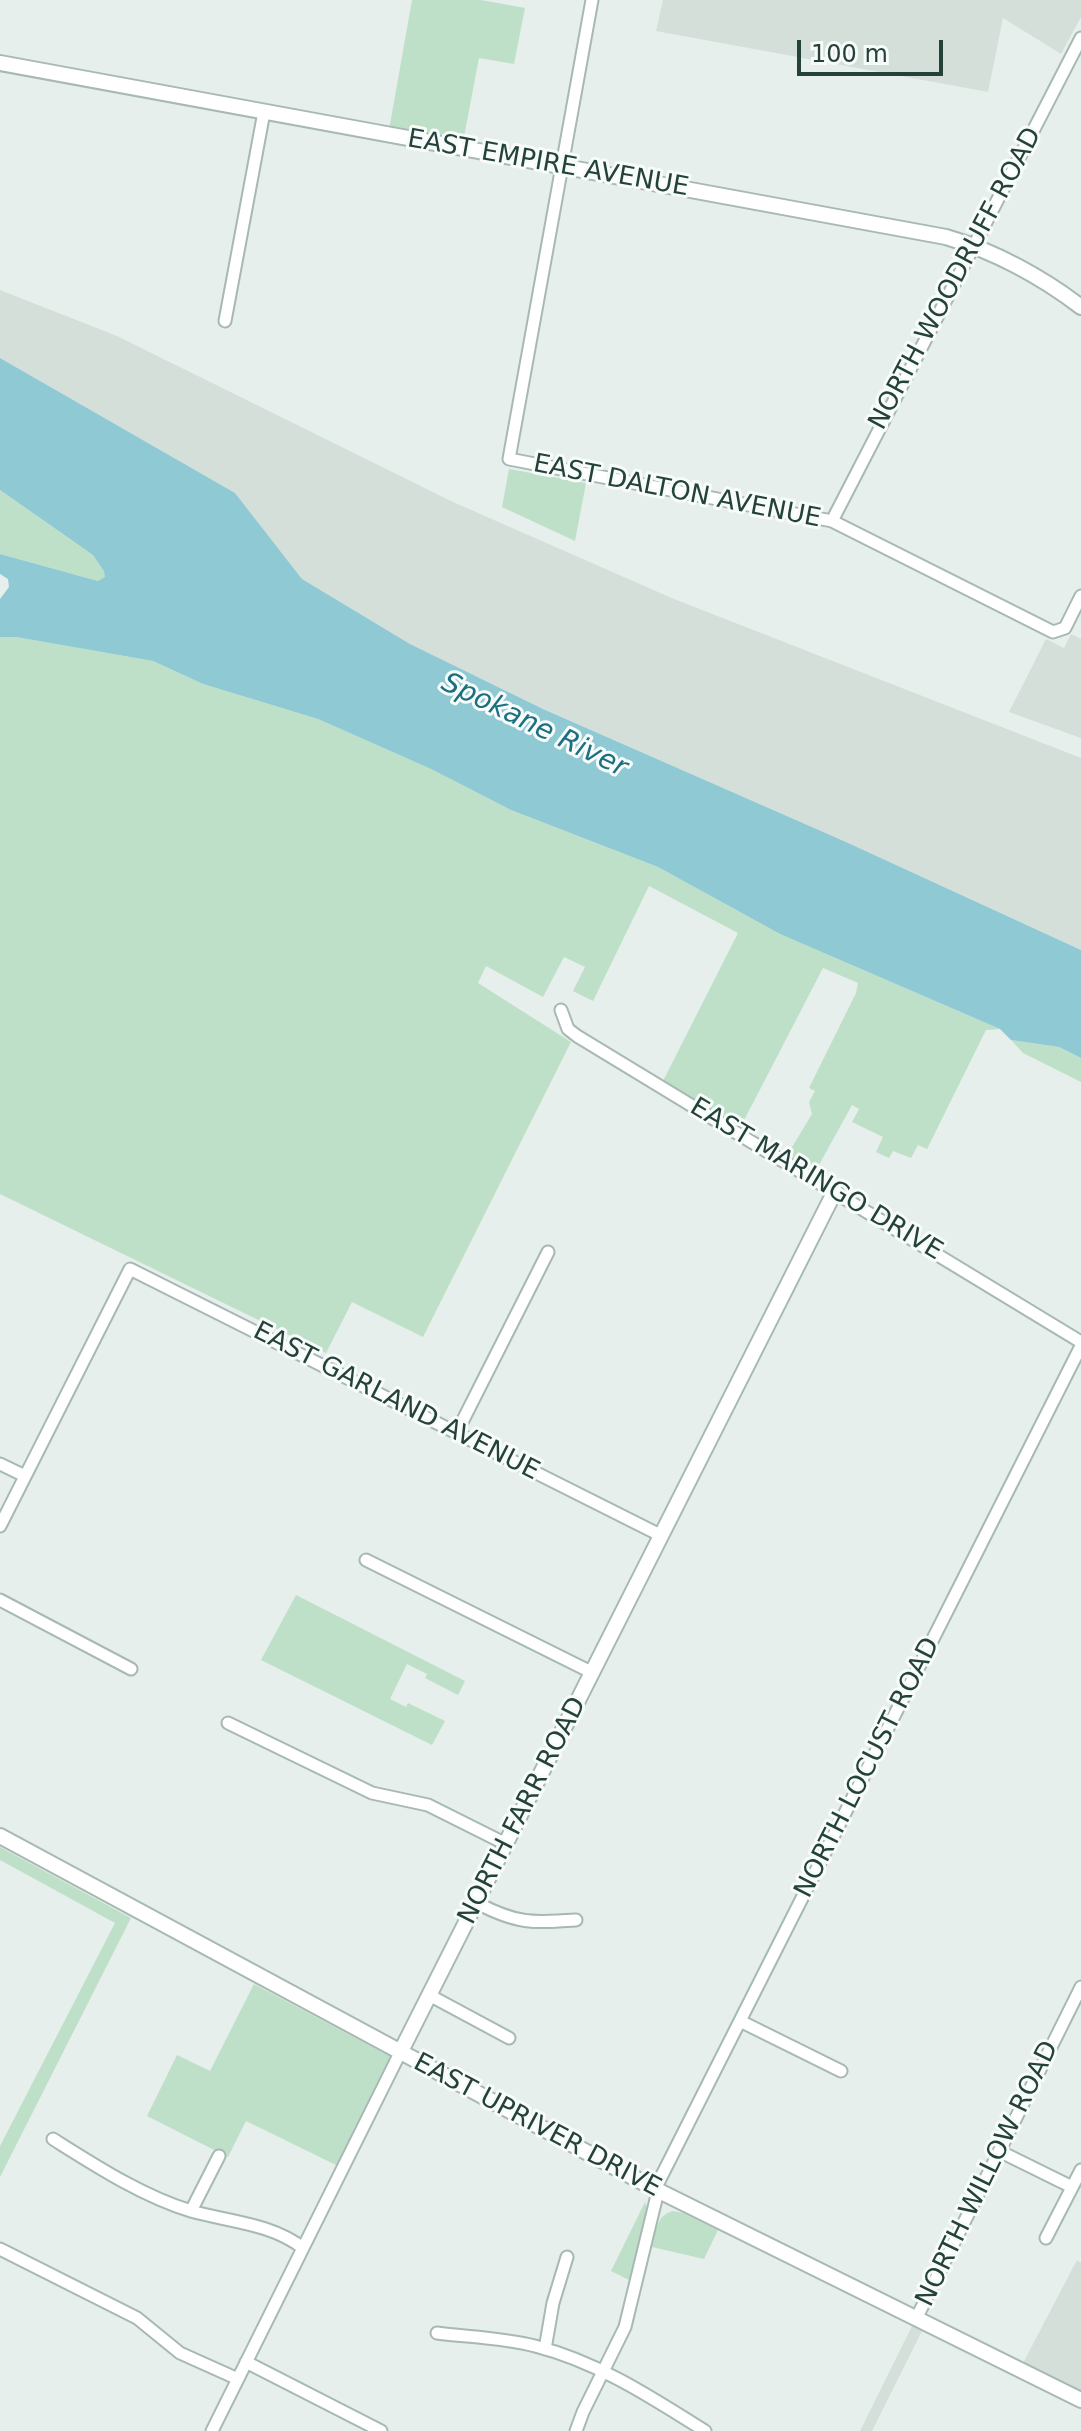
<!DOCTYPE html>
<html>
<head>
<meta charset="utf-8">
<style>
  body { margin:0 }
  #map { position:relative; width:1081px; height:2431px; overflow:hidden; background:#e6efeb; font-family:"DejaVu Sans",sans-serif }
  canvas { display:block }
  .scale { position:absolute; left:797px; top:40px; width:146px; height:36px; box-sizing:border-box; border:4px solid #24423a; border-top:0; padding-left:10px; font-size:24px; line-height:28px; white-space:nowrap; color:#24423a; -webkit-text-stroke:6px #f7fbf9; paint-order:stroke }
</style>
</head>
<body>
<div id="map">
<canvas width="1081" height="2431"></canvas>
<div class="scale">100 m</div>
</div>
<script>
const ctx = document.querySelector('canvas').getContext('2d');
ctx.lineJoin = 'round';
function paint(path, color) {
  ctx.fillStyle = color;
  ctx.fill(path, 'evenodd');
}
function strokePath(path, color, width, dash) {
  ctx.strokeStyle = color;
  ctx.lineWidth = width;
  ctx.lineCap = dash ? 'butt' : 'round';
  ctx.setLineDash(dash || []);
  ctx.stroke(path);
}
function drawText(font, color, halo, rows, align = 'center') {
  ctx.font = font + ' "DejaVu Sans",sans-serif';
  ctx.lineWidth = 6;
  ctx.setLineDash([]);
  ctx.textBaseline = 'middle';
  ctx.strokeStyle = halo;
  ctx.fillStyle = color;
  for (const [text, x, y, turn = 0] of rows) {
    ctx.save();
    ctx.translate(x, y);
    ctx.rotate((+turn || 0) * Math.PI / 180);
    ctx.textAlign = isNaN(turn) ? turn : align;
    if (halo) ctx.strokeText(text, 0, 0);
    ctx.fillText(text, 0, 0);
    ctx.restore();
  }
}
paint(new Path2D(`
  M663,0H1081V17L1061,54L1003,18L988,92L656,31Z
  M0,290L117,336L453,502L674,599L1081,758V950L846,842L543,709L410,644L302,579L235,493L0,358Z
  M1071,634L1081,639V738L1009,712L1046,639L1064,648Z
  M1077,2260L1081,2263V2392L1023,2363Z
  M912,2326L922,2331L872,2431H860Z`), '#d4dfda');
paint(new Path2D(`
  M412,0H481L525,8L514,64L479,58L463,142L389,130Z
  M509,469L586,483L575,541L502,507Z
  M0,490L93,555L105,571V578L98,581L0,554Z
  M0,637H16L153,661L203,684L318,719L431,769L511,810L658,867L780,934L1000,1029L986,1030L927,1149L918,1145L911,1158L893,1151L889,1158L876,1152L883,1137L852,1122L859,1109L852,1105L814,1174L786,1157L812,1114L809,1102L815,1091L809,1088L856,993L858,983L823,968L739,1130L662,1083L738,933L649,886L593,1001L573,991L585,967L564,957L543,997L486,966L478,983L571,1042L423,1337L352,1302L326,1353L0,1194Z
  M1011,1040L1059,1047L1081,1058V1082L1023,1053Z
  M296,1595L465,1681L458,1695L425,1678L427,1674L407,1664L390,1699L406,1707L408,1703L445,1721L432,1745L261,1660Z
  M0,1847L131,1918L0,2177V2146L115,1923L0,1860Z
  M254,1984L393,2058L338,2166L246,2121L228,2157L147,2116L177,2055L210,2071Z
  M645,2202L647,2208L629,2280L611,2271Z
  M673,2211L683,2213L718,2230L704,2259L652,2247C656,2232 656,2215 673,2211Z`), '#bfe0c8');
paint(new Path2D(`
  M0,358L235,493L302,579L410,644L543,709L846,842L1081,950V1058L1059,1047L1011,1040L1000,1029L780,934L658,867L511,810L431,769L318,719L203,684L153,661L16,637H0V599L9,587L8,579L0,574V554L98,581L105,577L104,571L93,555L0,490Z`), '#8ec9d4');
const minor = new Path2D(`
  M592,0L509,459L832,521L1053,632L1065,628L1081,596
  M225,321L264,112
  M832,521L1081,38
  M561,1010L568,1029L577,1036L1081,1342
  M457,1432L548,1252
  M0,1464L25,1476
  M0,1526L130,1269L662,1536
  M366,1560L593,1673
  M0,1600L131,1669
  M228,1723L372,1793L428,1805L506,1844
  M477,1903C517,1924 532,1923 576,1920
  M429,1995L509,2038
  M740,2021L841,2071
  M53,2139C96,2166 142,2196 191,2211C230,2222 270,2223 303,2248
  M999,2151L1072,2187
  M655,2189L1081,1346
  M191,2211L219,2156
  M1046,2238L1081,2170
  M0,2249L137,2318L180,2353L238,2379
  M916,2319L1081,1987
  M437,2333C469,2337 504,2338 535,2346C598,2362 651,2397 705,2431
  M545,2349L553,2303L567,2257
  M246,2362L381,2431
  M212,2431L400,2053
  M576,2431L583,2412L625,2327L658,2191`);
const tertiary = new Path2D(`
  M0,63L946,237C994,251 1042,277 1081,307
  M0,1836L655,2189L1081,2400
  M400,2053L835,1191`);
strokePath(minor, '#a8b8b2', 15);
strokePath(tertiary, '#a8b8b2', 18);
strokePath(minor, '#fff', 11);
strokePath(tertiary, '#fff', 14);
drawText('26px', '#24423a', '#f7fbf9', [
  ["EAST EMPIRE AVENUE",548,164,10],
  ["NORTH WOODRUFF ROAD",956,279,-62],
  ["EAST DALTON AVENUE",677,492,11],
  ["EAST MARINGO DRIVE",816,1180,31],
  ["EAST GARLAND AVENUE",396,1402,27],
  ["NORTH LOCUST ROAD",868,1768,-63],
  ["NORTH FARR ROAD",523,1811,-63],
  ["EAST UPRIVER DRIVE",537,2126,28],
  ["NORTH WILLOW ROAD",988,2174,-64]
]);
drawText('italic 28px', '#1c6f80', '#f7fbf9', [
  ["Spokane River",534,726,26]
]);
</script>
</body>
</html>
